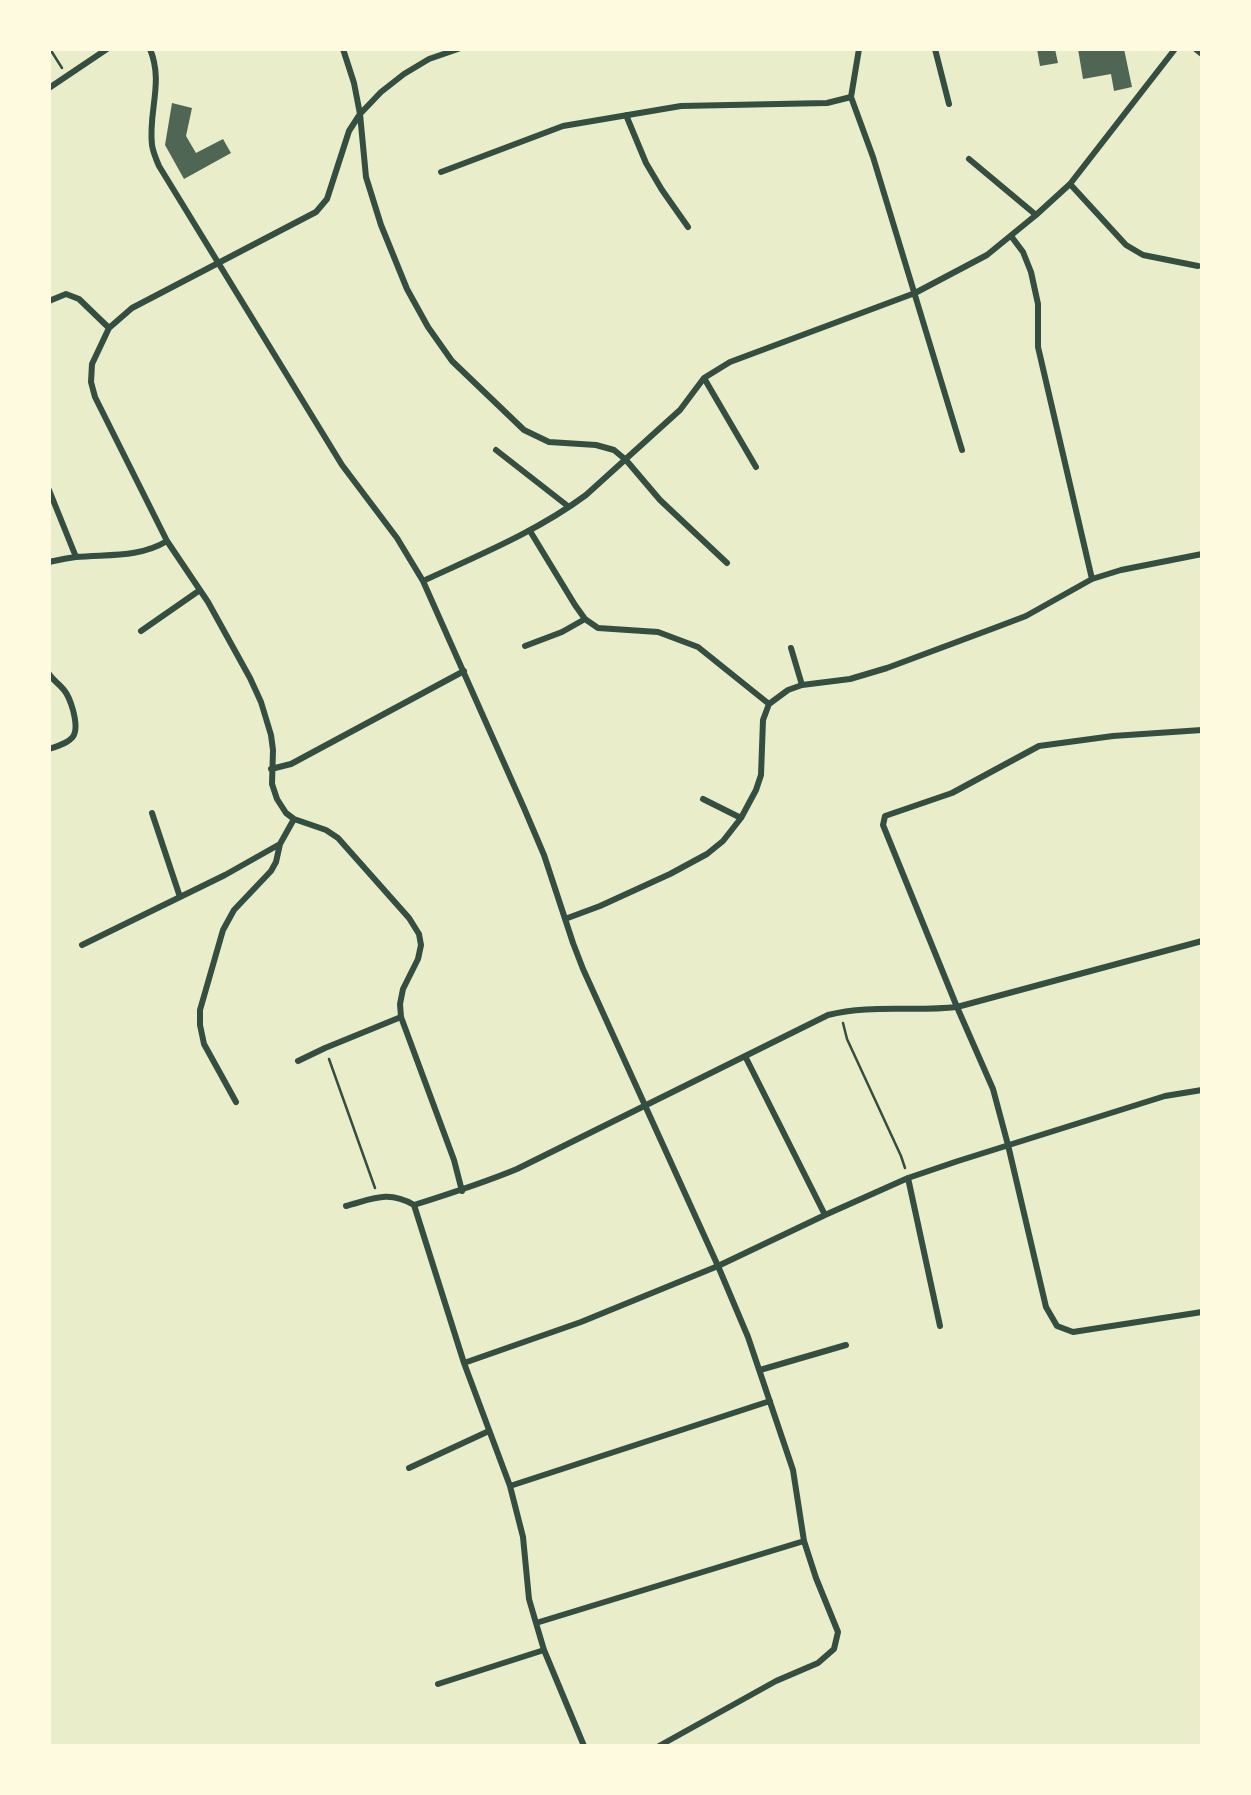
<!DOCTYPE html>
<html>
<head>
<meta charset="utf-8">
<style>
  body { margin:0 }
  #map { position:relative; width:1251px; height:1795px; overflow:hidden; background:#e9edc9; font-family:Lato,sans-serif }
  canvas { display:block }
  .frame { position:absolute; inset:0; border:51px solid #fefae0; pointer-events:none }
</style>
</head>
<body>
<div id="map">
<canvas width="1251" height="1795"></canvas>
<div class="frame"></div>
</div>
<script>
const ctx = document.querySelector('canvas').getContext('2d');
ctx.lineJoin = 'round';
function paint(path, color) {
  ctx.fillStyle = color;
  ctx.fill(path, 'evenodd');
}
function strokePath(path, color, width, dash) {
  ctx.strokeStyle = color;
  ctx.lineWidth = width;
  ctx.lineCap = dash ? 'butt' : 'round';
  ctx.setLineDash(dash || []);
  ctx.stroke(path);
}
paint(new Path2D(`
  M1037,49H1055L1058,63L1040,66Z
  M1078,49H1124L1132,87L1114,91L1111,74L1083,79Z
  M172,103L192,108L186,136L196,153L223,139L231,153L184,179L165,145Z`), '#4f6655');
strokePath(new Path2D(`
  M50,49L62,68
  M843,1023L847,1039L901,1156L905,1168
  M329,1059L375,1188`), '#344e41', 2.5);
strokePath(new Path2D(`
  M150,49C164,83 148,111 152,145C153,152 156,159 159,166L342,465L397,538L423,581L524,808L544,855L573,943L583,969L718,1266L748,1337L793,1470L804,1541L816,1578L838,1632L834,1649L818,1663L776,1681L659,1746
  M343,49L354,83L360,114L366,177L381,225L407,289L428,327L452,361L524,430L549,442L596,445L614,450L626,460L660,500L727,563
  M458,49L429,59L404,74L381,92L360,114L349,131L327,199L316,212L132,308L109,328L92,364L91,382L95,397L167,541L208,602L250,678L261,702L271,735L273,750L272,784L277,799L286,813L294,819L326,830L338,838L409,918L419,934L421,945L418,959L403,989L400,1004L401,1017L454,1160L462,1191
  M935,49L949,104
  M49,88L107,49
  M851,97L873,157L962,450
  M626,115L646,163L662,190L688,227
  M969,159L1036,215
  M441,172L563,126L681,106L827,103L851,97L859,49
  M1070,184L1126,245L1143,255L1198,266
  M1011,236L1023,252L1031,272L1038,304V347L1092,579
  M49,301L66,294L79,299L109,328
  M704,378L756,467
  M496,450L569,507
  M49,490L76,557
  M530,531L575,605L585,619L598,628L658,632L698,647L769,704
  M49,562C58,560 67,558 76,557C108,554 139,558 167,541
  M423,581C479,555 536,532 586,495L680,410L704,378L730,362L915,293L987,255L1036,215L1070,184L1175,49
  M141,631L200,590
  M525,646L562,632L585,619
  M791,648L802,685
  M49,674C53,680 59,684 64,690C69,696 71,703 73,710C80,737 74,741 49,749
  M1202,730L1113,736L1039,746L952,793L885,816L883,825L957,1007L993,1089L1008,1145L1046,1307L1057,1326L1073,1332L1202,1312
  M271,769L291,764L464,671
  M703,799L741,818
  M152,813L180,897
  M565,919L600,906L670,874L707,854L723,841L741,818L756,790L761,775L763,720L769,704L788,690L802,685L850,679L887,668L997,627L1026,616L1092,579L1121,570L1202,554
  M82,945L225,875L280,844L294,819
  M745,1056L825,1215
  M298,1061L325,1048L401,1017
  M236,1102L204,1044L200,1025V1010L223,930L234,910L271,871L276,862L280,844
  M908,1178L940,1326
  M414,1205L464,1363L510,1486L523,1537L529,1599L536,1623L544,1650L584,1746
  M346,1206C373,1199 388,1190 414,1205C449,1194 483,1183 517,1169L828,1015C870,1004 914,1012 957,1007L1202,941
  M464,1363L581,1322L718,1266L825,1215L908,1178L958,1161L1165,1096L1202,1090
  M760,1370L846,1345
  M409,1468L489,1431
  M510,1486L770,1401
  M536,1623L804,1541
  M438,1684L544,1650`), '#344e41', 6);
strokePath(new Path2D(`
  M1197,49L1202,53`), '#344e41', 8);
</script>
</body>
</html>
